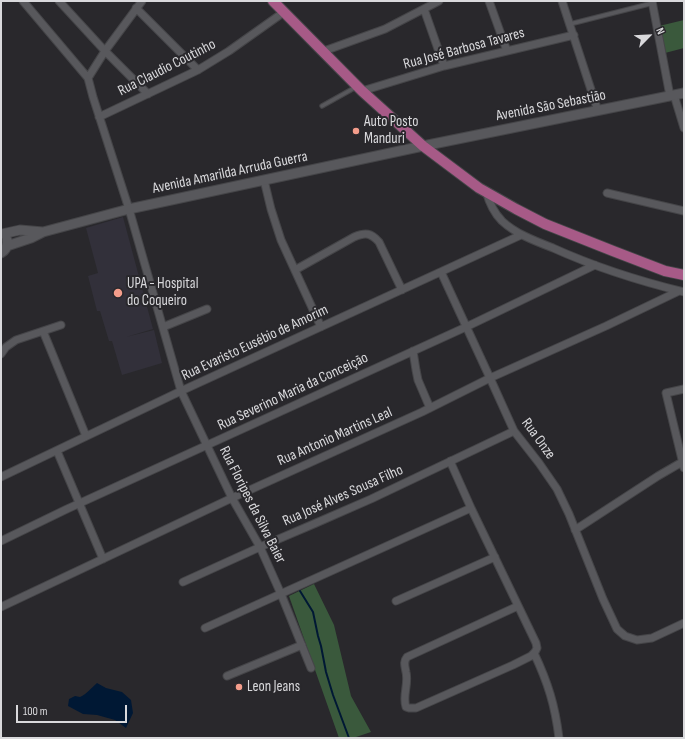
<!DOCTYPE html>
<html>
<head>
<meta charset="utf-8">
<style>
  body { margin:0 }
  #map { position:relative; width:685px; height:739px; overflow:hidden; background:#29282c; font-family:"Sofia Sans Condensed",sans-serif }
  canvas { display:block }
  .frame { position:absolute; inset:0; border:2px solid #d9d9dc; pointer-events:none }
  .north { position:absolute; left:629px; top:16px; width:40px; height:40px; -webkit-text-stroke:3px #29282c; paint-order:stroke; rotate:66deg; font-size:11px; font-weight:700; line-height:16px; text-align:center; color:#d9d9dc }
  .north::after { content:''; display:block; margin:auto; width:14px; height:18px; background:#d9d9dc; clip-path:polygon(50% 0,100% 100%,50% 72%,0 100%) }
  .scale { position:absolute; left:16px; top:705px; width:111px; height:18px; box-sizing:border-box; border:2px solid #d9d9dc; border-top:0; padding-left:5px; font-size:12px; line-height:14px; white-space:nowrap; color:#d9d9dc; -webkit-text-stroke:3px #29282c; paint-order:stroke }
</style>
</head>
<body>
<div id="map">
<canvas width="685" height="739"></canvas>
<div class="frame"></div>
<div class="north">N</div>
<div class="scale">100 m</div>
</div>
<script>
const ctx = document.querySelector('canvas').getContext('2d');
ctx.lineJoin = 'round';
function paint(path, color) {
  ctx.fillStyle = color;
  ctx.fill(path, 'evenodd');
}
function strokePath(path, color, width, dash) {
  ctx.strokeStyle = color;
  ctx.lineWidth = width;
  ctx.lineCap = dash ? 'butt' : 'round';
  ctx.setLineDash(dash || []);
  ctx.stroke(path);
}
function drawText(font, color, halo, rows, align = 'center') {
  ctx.font = font + ' "Sofia Sans Condensed",sans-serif';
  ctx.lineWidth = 4;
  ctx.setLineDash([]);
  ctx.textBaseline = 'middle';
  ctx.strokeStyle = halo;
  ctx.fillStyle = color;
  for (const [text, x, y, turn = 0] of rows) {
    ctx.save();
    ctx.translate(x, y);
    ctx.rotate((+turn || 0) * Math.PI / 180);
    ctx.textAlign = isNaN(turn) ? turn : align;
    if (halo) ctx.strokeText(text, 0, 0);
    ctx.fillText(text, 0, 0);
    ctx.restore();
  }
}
paint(new Path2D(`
  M123,217L153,329L126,337L154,330L162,363L122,375L112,341H109L100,311H97L88,276L98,273L86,228Z`), '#32303a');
paint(new Path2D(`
  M684,20V48L665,53L659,26Z
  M314,584L334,625L351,696L371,732L353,738H339L289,596Z`), '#3a593c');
paint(new Path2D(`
  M97,683L106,688L122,692L131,700L133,713L126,728L115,720L97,715L83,714L68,706L69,699L75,696L80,697C87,694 91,688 97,683Z`), '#001834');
strokePath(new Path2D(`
  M300,591L313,612L318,636L321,646L326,672L333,695L349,738`), '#001834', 2);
const service = new Path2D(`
  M570,24L653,3
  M322,106L356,87`);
const minor = new Path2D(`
  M23,1L88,78L93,97L129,209L181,391L232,498L260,547L281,594L311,668
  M59,1L105,51L148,94
  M489,1L507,51
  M562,1L598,111
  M652,1L670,96
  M136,8L198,70
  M424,9L444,66
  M324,51L385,29L439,1
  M88,78L105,51L142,1
  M362,91L444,66L574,35
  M674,95L684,128
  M99,117L198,70L229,51L284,12
  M264,180L271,209L281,240L321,327
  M486,191C489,202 493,212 502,221C516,234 535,241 553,248C595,267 639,281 684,292
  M607,193L684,211
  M295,270L354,237C366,232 371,233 379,242L402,290
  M441,272L490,378L514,431L539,463L557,489L569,514L603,599L617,629L625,636L637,640L652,638L684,623
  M163,327L207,309
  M43,331L86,436
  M413,351L416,370L418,380L430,408
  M1,354L6,347L16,340L61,325
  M684,389L666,393L684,468
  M57,451L103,559
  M450,461L471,508L536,643L537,648L535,652L531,656L513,665L416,708H409L406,707C402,696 409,684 406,672C405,666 403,662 407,657L518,606
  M1,477L181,391L521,235
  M575,530L658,476L684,461
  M1,541L67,509L466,327L595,265
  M183,582L260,547L316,523L371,499L514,431
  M396,601L495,557
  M1,607L232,498L422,412L490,378L606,326L679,291
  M205,628L471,508
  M534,653C548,683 555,705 559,738
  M227,676L302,645`);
const secondary = new Path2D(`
  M2,234L20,230L43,232
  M7,246L31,238L43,232L129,209L423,146L684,93
  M1,253C6,250 8,246 7,240`);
const primary = new Path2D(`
  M273,1L362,91L423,146L479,188L516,209L545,224L613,251L665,271L684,275`);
strokePath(service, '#454548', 5.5);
strokePath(minor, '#454548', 9);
strokePath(secondary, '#454548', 11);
strokePath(primary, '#454548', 12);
strokePath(service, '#58585c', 3.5);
strokePath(minor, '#58585c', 7);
strokePath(secondary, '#58585c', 9);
strokePath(primary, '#a75a87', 10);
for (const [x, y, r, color] of [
  [356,131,4,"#f49d8b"],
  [118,293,5,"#f49d8b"],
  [239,687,4,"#f49d8b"]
]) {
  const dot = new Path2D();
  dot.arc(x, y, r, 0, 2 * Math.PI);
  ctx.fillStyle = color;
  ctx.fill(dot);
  strokePath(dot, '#29282c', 1.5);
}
drawText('15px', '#d9d9dc', '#29282c', [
  ["Rua José Barbosa Tavares",464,49,-15],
  ["Rua Claudio Coutinho",167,68,-27],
  ["Avenida São Sebastião",551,106,-11],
  ["Avenida Amarilda Arruda Guerra",230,173,-12],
  ["Rua Evaristo Eusébio de Amorim",255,343,-25],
  ["Rua Severino Maria da Conceição",293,392,-25],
  ["Rua Antonio Martins Leal",335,437,-24],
  ["Rua Onze",538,439,54],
  ["Rua José Alves Sousa Filho",343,496,-24],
  ["Rua Floripes da Silva Baier",252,505,63]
]);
drawText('15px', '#d9d9dc', '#29282c', [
  ["Auto Posto",364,122],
  ["Manduri",364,139],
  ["UPA - Hospital",127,284],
  ["do Coqueiro",127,301],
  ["Leon Jeans",247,687]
], 'left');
</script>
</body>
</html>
